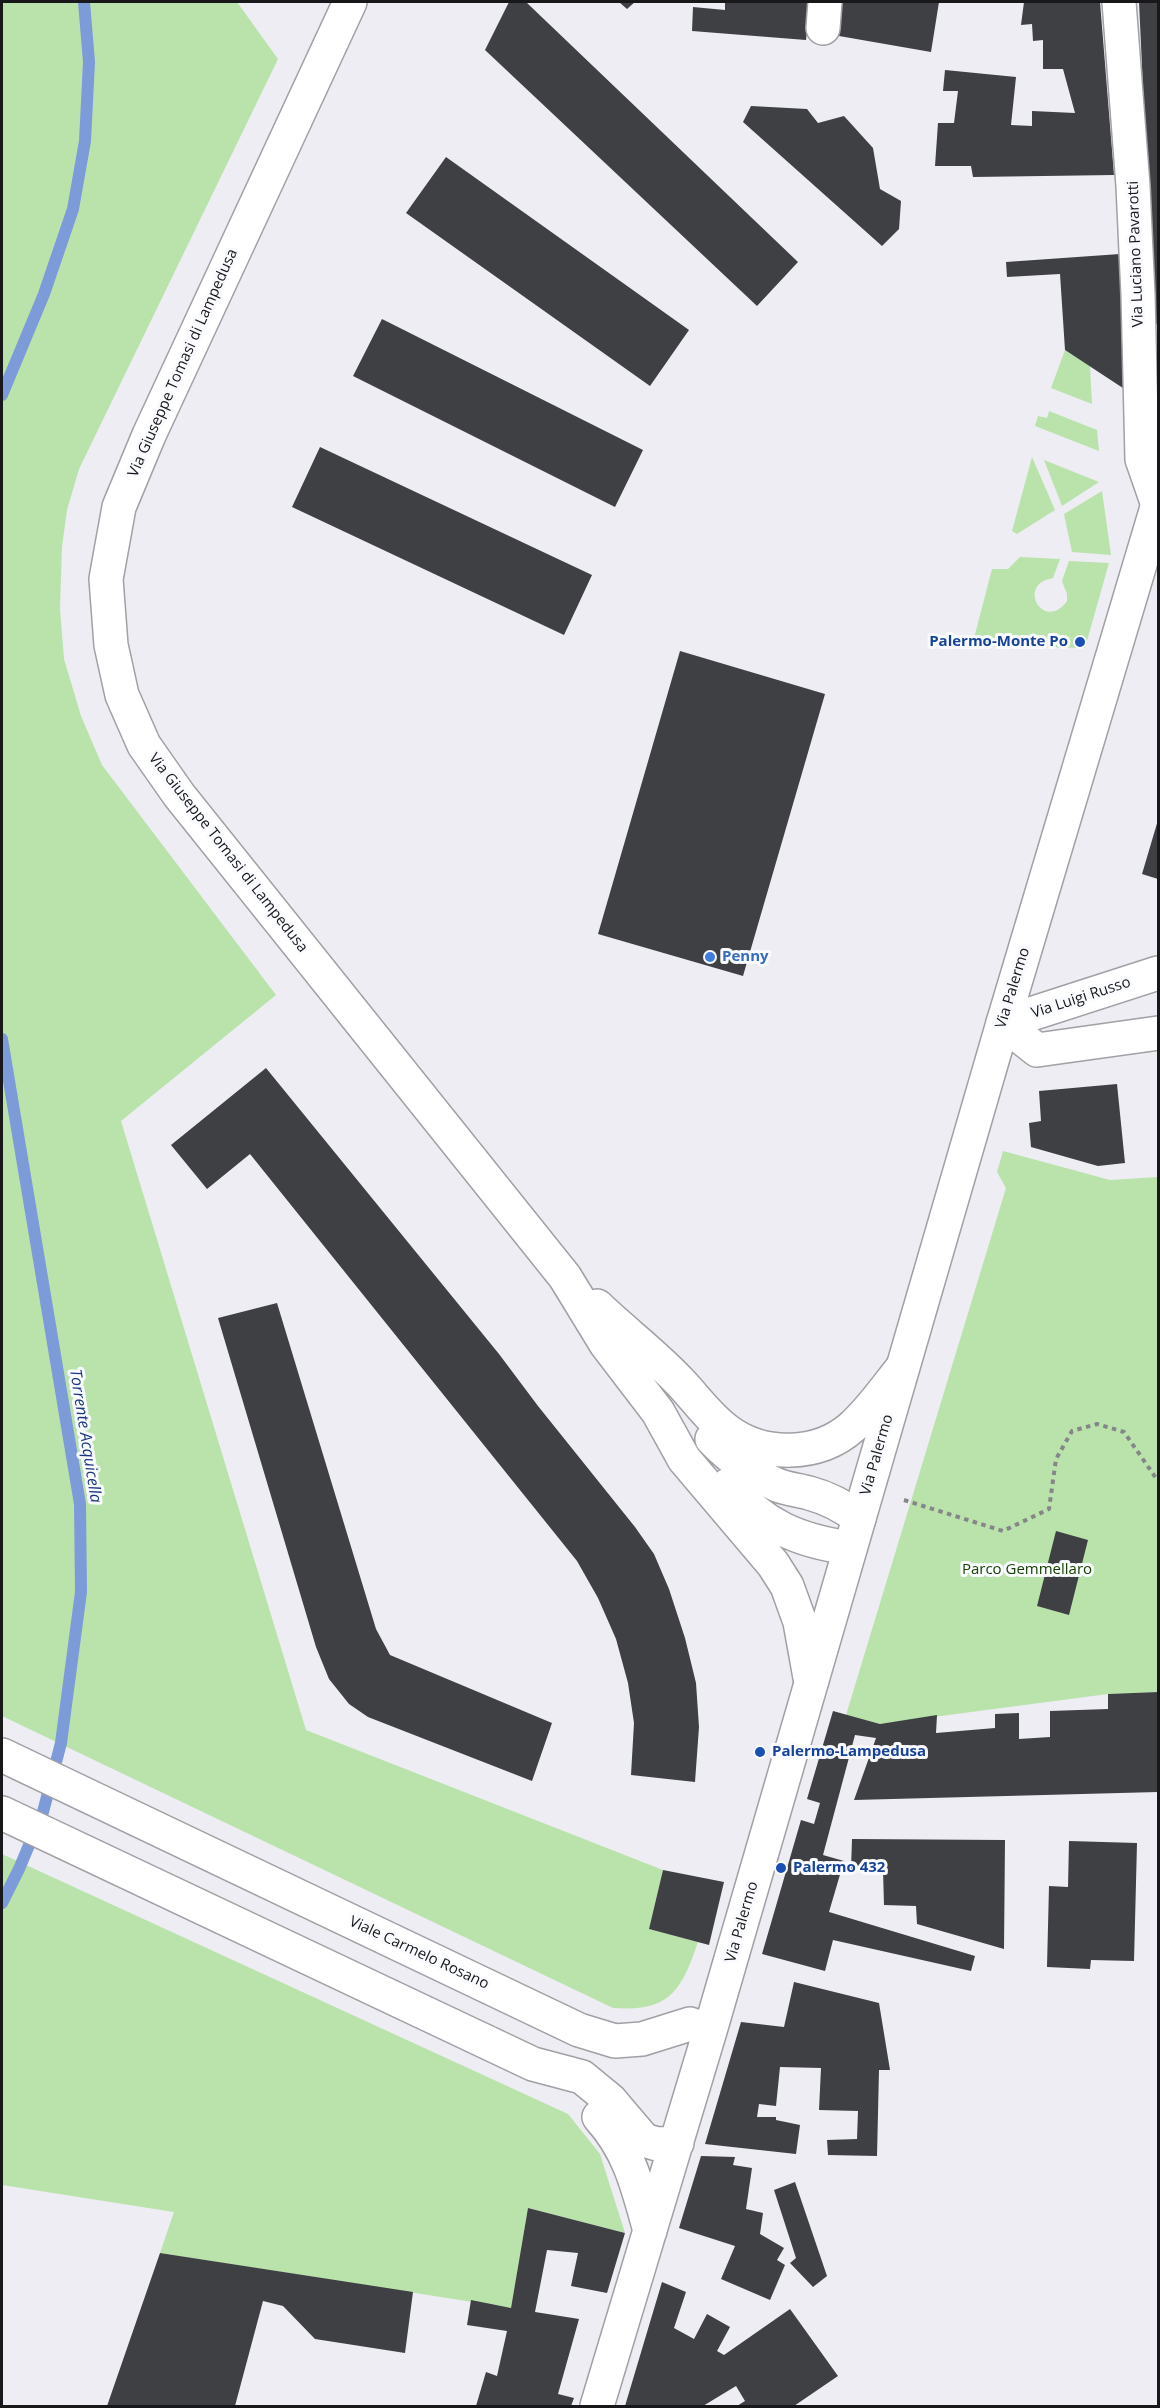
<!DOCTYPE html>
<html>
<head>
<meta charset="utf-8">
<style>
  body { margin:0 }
  #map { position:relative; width:1160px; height:2408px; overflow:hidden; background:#ededf3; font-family:"Open Sans",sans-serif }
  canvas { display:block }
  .frame { position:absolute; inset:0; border:3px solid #18181a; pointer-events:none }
</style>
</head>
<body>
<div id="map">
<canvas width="1160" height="2408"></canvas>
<div class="frame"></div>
</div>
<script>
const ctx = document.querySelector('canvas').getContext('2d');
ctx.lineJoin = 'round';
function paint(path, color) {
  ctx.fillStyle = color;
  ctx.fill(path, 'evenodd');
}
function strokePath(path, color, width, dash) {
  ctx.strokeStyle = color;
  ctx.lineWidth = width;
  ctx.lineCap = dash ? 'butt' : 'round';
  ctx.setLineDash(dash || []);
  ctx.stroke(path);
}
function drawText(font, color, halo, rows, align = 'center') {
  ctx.font = font + ' "Open Sans",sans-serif';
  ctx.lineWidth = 6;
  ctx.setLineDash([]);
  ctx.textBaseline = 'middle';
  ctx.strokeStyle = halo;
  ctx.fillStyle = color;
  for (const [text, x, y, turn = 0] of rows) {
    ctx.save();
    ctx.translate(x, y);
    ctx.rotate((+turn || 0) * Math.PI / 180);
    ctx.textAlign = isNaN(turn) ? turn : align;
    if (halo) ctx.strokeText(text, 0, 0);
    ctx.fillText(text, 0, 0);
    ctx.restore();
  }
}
paint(new Path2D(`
  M2,2H237L278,59L79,469L67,510L62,547L60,609L64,659L81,716L102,765L276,995L121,1121L306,1730L663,1870L649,1929L698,1942C681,1991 670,2012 613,2008L2,1716Z
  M1065,350L1090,366L1092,404L1051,388Z
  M1049,411L1097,430L1099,451L1035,426L1038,416L1047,418Z
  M1032,457L1055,510L1017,534L1012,531Z
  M1044,460L1099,482L1062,506Z
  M1102,491L1111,555L1072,552L1064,514Z
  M1020,557L1060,559L1053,578C1015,584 1044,633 1067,601V594L1062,581L1069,561L1109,563L1085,648L972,646L992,569H1008Z
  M1003,1151L1110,1180L1158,1177V1692L1108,1694L880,1724L846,1715L1006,1188L997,1172Z
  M2,1854L568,2114L600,2154L625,2233L528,2208L511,2308L160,2253L174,2212L2,2185Z`), '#b9e3ab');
strokePath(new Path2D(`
  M2,395L44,294L73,209L85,141L89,62L84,2
  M2,1039L80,1504L81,1592L61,1743L43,1812L19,1869L2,1903`), '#7d9bd9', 12);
paint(new Path2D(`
  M509,2H526L798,262L757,306L485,50Z
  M619,2H635L627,9Z
  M725,2H810L806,40L692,31L693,7L725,10Z
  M842,2H939L931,52L839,36Z
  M1024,2H1100L1114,175L973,177L971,166H935L938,123H954L958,91H943L945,70L1016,77L1011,125L1032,126V111L1075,113L1063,69H1043V40L1033,41L1032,24L1021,25Z
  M1139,2H1158V325L1154,324Z
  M751,106L807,109L818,123L844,116L873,148L880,189L901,201L899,229L882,246L743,122Z
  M446,157L689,330L650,386L406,213Z
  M1120,254L1129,392L1065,350L1060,274L1007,277L1006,262Z
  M382,319L643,450L615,507L353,376Z
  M320,447L592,575L564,635L292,507Z
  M680,651L825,694L743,976L598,934Z
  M1158,820V879L1142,874Z
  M266,1068L499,1354L538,1406L635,1527L654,1554L669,1589L685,1638L696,1683L699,1727L695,1782L631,1775L634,1723L628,1683L616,1639L598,1598L577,1561L250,1154L207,1189L171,1145Z
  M1117,1084L1125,1163L1098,1166L1031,1147L1029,1123L1041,1121L1039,1091Z
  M277,1303L376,1629L390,1655L552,1723L532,1781L368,1717L349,1704L329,1679L316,1647L218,1318Z
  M1056,1531L1088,1540L1069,1615L1037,1606Z
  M1158,1692V1792L854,1800L876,1738L855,1735L823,1855L844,1861L829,1912L975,1956L971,1971L833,1940L825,1971L762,1954L801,1820L814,1824L820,1803L807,1799L833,1711L880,1724L937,1715L936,1733L995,1728V1714L1019,1713V1739L1050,1737V1711L1108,1709V1694Z
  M852,1839L1005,1840L1004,1949L917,1924L916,1906L884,1905L883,1870L851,1869Z
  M1069,1841L1137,1843L1134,1961L1091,1960L1090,1969L1047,1967L1049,1886L1068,1887Z
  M663,1870L724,1882L709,1945L649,1929Z
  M794,1982L879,2003L890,2070H879L877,2156L828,2155L827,2140L857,2139L858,2111L819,2110L821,2068L780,2067L776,2106L759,2104L757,2117H776V2120L800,2125L796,2154L705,2144L741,2022L784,2027Z
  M701,2156L735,2157L733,2165L752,2168L746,2209L763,2213L760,2234L784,2248L777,2260L785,2265L770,2300L721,2279L735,2246L679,2228Z
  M795,2182L827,2276L813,2287L790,2263L796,2258L774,2190Z
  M528,2208L625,2233L607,2293L571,2286L578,2253L547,2250L535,2312L579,2319L558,2394L574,2398L571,2406H476L486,2372L497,2376L507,2331L467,2325L471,2300L511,2308Z
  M160,2253L413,2292L405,2353L315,2339L283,2306L263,2301L235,2406H107Z
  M662,2282L686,2292L674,2328L694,2339L707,2314L730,2327L717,2351L724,2355L790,2309L838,2376L794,2406H737L745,2401L736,2386L703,2406H625Z`), '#3f4044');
const minor = new Path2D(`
  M350,2L149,435L119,507L106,579L111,645L122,695L144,745L179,795L565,1277L606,1344L658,1412L684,1459L773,1564L787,1586L800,1622L811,1683
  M1119,2L1133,186L1138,295L1142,459L1158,505
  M823,28L825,2
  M1003,1023L1037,1050L1158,1033
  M1003,1023L1158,973
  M597,1306C624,1332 656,1356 681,1383C697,1400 710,1419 729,1432C764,1457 818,1457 852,1427C871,1410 886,1388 902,1368
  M712,1439C731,1459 752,1474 777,1485C787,1489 798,1490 809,1493C828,1498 843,1506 859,1518
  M728,1485C762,1525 798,1541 850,1548`);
const major = new Path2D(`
  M2,1755L579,2030L615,2041L642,2039L690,2024L710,2031
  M2,1813L533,2064L582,2077L610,2100L644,2140L657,2144L677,2143
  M599,2117C630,2151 638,2188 650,2231
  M597,2406L710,2031L1003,1023L1158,504`);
strokePath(minor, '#a0a0a5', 36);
strokePath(major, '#a0a0a5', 36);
strokePath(new Path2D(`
  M904,1500L1003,1531L1049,1509L1056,1459L1072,1431L1097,1424L1124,1432L1158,1481`), '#86868a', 4, [4.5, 4.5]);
strokePath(minor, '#fff', 33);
strokePath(major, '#fff', 33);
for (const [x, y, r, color] of [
  [1080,642,6,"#1a4fb4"],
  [710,957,6,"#3f7fe0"],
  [760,1752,6,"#1a4fb4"],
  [781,1868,6,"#1a4fb4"]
]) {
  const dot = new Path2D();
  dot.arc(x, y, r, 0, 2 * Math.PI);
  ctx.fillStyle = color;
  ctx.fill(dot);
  strokePath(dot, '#fafbff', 2);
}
drawText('15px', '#18181a', '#fafbff', [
  ["Via Luciano Pavarotti",1136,254,-92],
  ["Via Giuseppe Tomasi di Lampedusa",183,363,-66],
  ["Via Giuseppe Tomasi di Lampedusa",228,853,52],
  ["Via Palermo",1013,988,-73],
  ["Via Luigi Russo",1081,998,-18],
  ["Via Palermo",877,1455,-74],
  ["Via Palermo",742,1922,-74],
  ["Viale Carmelo Rosano",419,1953,25]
]);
drawText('bold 15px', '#164399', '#fafbff', [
  ["Palermo-Monte Po",1068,642,"right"],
  ["Palermo-Lampedusa",772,1752],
  ["Palermo 432",793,1868]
], 'left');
drawText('bold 15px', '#366cbe', '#fafbff', [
  ["Penny",722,957]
], 'left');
drawText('15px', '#164201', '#fafbff', [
  ["Parco Gemmellaro",1027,1570]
]);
drawText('italic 16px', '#19377f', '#fafbff', [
  ["Torrente Acquicella",85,1436,81]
]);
</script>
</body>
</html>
